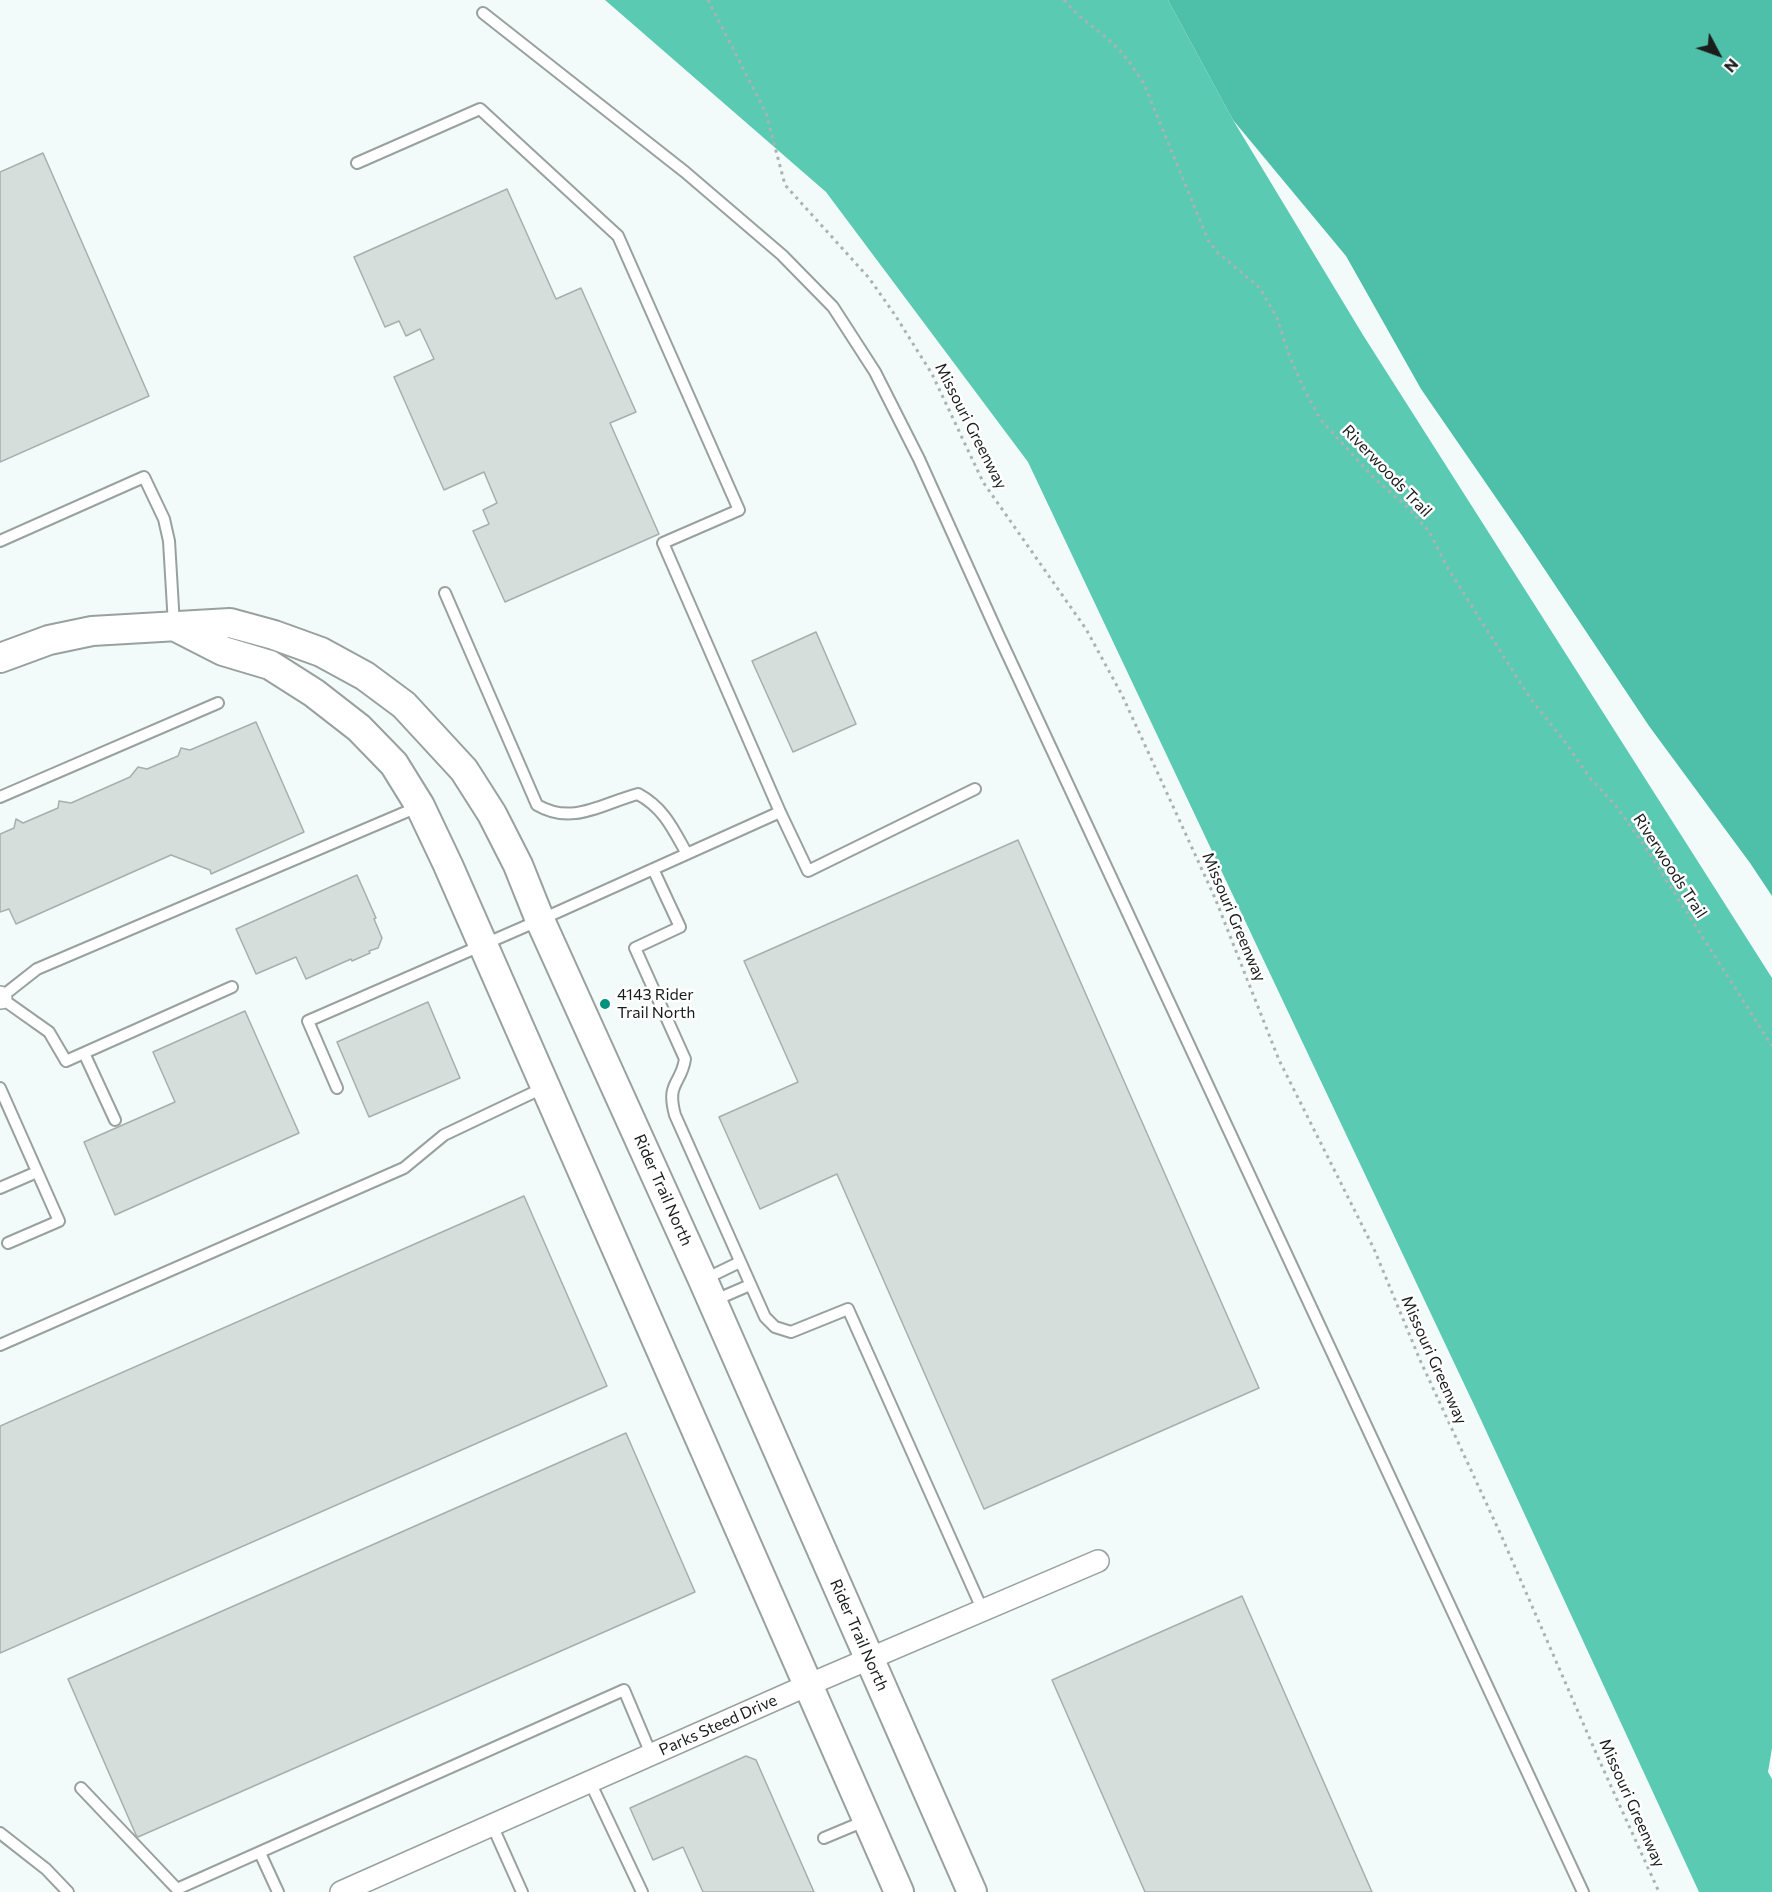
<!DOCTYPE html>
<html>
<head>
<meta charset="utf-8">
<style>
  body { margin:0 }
  #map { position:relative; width:1772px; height:1892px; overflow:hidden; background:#f2fbf9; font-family:Commissioner,sans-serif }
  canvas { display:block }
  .north { position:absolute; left:1688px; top:24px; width:60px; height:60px; -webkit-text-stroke:4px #fff; paint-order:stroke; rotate:131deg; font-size:16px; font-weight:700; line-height:24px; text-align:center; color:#1a1d1c }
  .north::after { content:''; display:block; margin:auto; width:21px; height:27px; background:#1a1d1c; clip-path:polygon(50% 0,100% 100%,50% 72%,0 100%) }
</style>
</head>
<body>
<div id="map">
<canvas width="1772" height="1892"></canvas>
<div class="north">N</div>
</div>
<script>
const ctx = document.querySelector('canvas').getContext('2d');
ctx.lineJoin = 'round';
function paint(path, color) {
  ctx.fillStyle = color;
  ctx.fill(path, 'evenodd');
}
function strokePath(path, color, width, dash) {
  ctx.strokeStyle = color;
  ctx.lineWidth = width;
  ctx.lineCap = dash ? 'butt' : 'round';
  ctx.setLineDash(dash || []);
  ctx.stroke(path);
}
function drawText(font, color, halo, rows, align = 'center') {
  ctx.font = font + ' Commissioner,sans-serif';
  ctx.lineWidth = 5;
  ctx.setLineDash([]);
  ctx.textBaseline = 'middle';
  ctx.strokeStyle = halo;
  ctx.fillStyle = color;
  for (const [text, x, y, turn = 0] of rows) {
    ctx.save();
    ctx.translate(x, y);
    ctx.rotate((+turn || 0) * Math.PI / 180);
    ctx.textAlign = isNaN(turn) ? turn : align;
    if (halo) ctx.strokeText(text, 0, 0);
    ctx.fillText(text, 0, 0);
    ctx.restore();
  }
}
paint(new Path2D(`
  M605,0H1168L1233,120L1363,335L1772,978V1748L1768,1772L1772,1779V1892H1699L1475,1407L1028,462L826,192Z`), '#5acab3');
paint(new Path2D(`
  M1168,0H1772V896L1750,863L1649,726L1523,537L1421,389L1346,256L1233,120Z`), '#4ec0a9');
const building = new Path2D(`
  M43,153L149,396L0,462V172Z
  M507,189L556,299L581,288L636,412L610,423L659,534L505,602L473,531L489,524L483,510L497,503L484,472L444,490L394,377L434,359L420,329L406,336L399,321L385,327L354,257Z
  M816,632L856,724L793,752L752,661Z
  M256,722L304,832L211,874L210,870L171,855L16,924L9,909L0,912V834L14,828L16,819L23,823L58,808L59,801L71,803L130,777L138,767L147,769L178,756L181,748L190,750Z
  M1018,840L1259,1388L984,1509L837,1174L760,1209L719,1117L798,1082L744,961Z
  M357,875L376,918L374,919L382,938L378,948L369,951L370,953L352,961L351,959L306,979L296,957L256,974L236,929Z
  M428,1002L460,1078L369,1117L337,1042Z
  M245,1011L299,1133L115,1215L84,1142L175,1102L153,1052Z
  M524,1196L607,1386L0,1653V1426Z
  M626,1433L695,1592L138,1837L136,1835L68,1679Z
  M1242,1596L1372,1892H1145L1052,1680Z
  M746,1756L756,1760L814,1892H703L683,1847L653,1860L630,1808Z`);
paint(building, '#d6dedc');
strokePath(building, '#a7afad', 1.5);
const lane = new Path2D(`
  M483,13L685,172L782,255L833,307L875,372L919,459L998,634L1583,1892
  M357,163L480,109L618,236L739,510L663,543L780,812
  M0,541L144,477L164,519L169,541L174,625
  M445,593L537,805C573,826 603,803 638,794C664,808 673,829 687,854
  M0,797L218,703
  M653,869L680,927L635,948L685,1059C681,1085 666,1082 675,1115L765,1317L775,1327L791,1332L848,1309L983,1611
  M0,998L37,969L420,806
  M1,998L49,1032L66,1061L232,987
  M84,1053L115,1120
  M0,1088L59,1221L8,1243
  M337,1088L308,1021L540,920L780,812L808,871L975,789
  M0,1188L37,1172
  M705,1279L740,1262
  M713,1301L750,1285
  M0,1345L404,1168L444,1135L545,1087
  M590,1782L642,1892
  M81,1788L177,1889L624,1690L651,1754
  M492,1825L522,1892
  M0,1833L46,1869L68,1892
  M824,1838L867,1820
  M260,1853L278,1892`);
const street = new Path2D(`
  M0,997L1,998
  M341,1892L808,1685L1098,1561`);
const secondary = new Path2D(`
  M176,627L223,651L270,665L314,693L359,728L394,764L420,806L448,865L899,1892
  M0,658L49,640L92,631L230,623L274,635L321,652L365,676L404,705L464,770L492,814L518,865L540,920L703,1280L972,1892`);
strokePath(lane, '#99a19f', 14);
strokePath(street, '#99a19f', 24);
strokePath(secondary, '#99a19f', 32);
strokePath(new Path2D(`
  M708,0L766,113L785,185L869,278L895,315L932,374L983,482L1086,629L1122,695L1215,898L1279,1060L1374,1249L1420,1360L1501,1535L1600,1762L1659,1892
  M1064,0C1078,18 1098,29 1114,45C1126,56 1135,70 1144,84L1208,240L1218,253L1260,288L1277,318L1289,355L1304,389L1321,420L1374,478L1406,506L1429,531L1447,567L1530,698L1565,742L1590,778L1616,806L1644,845L1772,1046`), '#abb2b1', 3, [3, 4.5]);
strokePath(lane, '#fff', 10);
strokePath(street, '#fff', 21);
strokePath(secondary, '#fff', 28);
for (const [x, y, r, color] of [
  [605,1004,6,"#02917d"]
]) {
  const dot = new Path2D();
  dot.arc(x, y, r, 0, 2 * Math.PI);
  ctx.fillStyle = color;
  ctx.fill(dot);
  strokePath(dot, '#fff', 2);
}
drawText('16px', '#1a1d1c', '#fff', [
  ["Missouri Greenway",971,426,63],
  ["Riverwoods Trail",1387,471,46],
  ["Riverwoods Trail",1670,866,57],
  ["Missouri Greenway",1234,917,67],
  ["Rider Trail North",663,1190,66],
  ["Missouri Greenway",1434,1360,66],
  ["Rider Trail North",859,1635,66],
  ["Parks Steed Drive",718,1725,-24],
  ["Missouri Greenway",1632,1803,66]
]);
drawText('16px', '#1a1d1c', '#fff', [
  ["4143 Rider",617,995],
  ["Trail North",617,1013]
], 'left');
</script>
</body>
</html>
